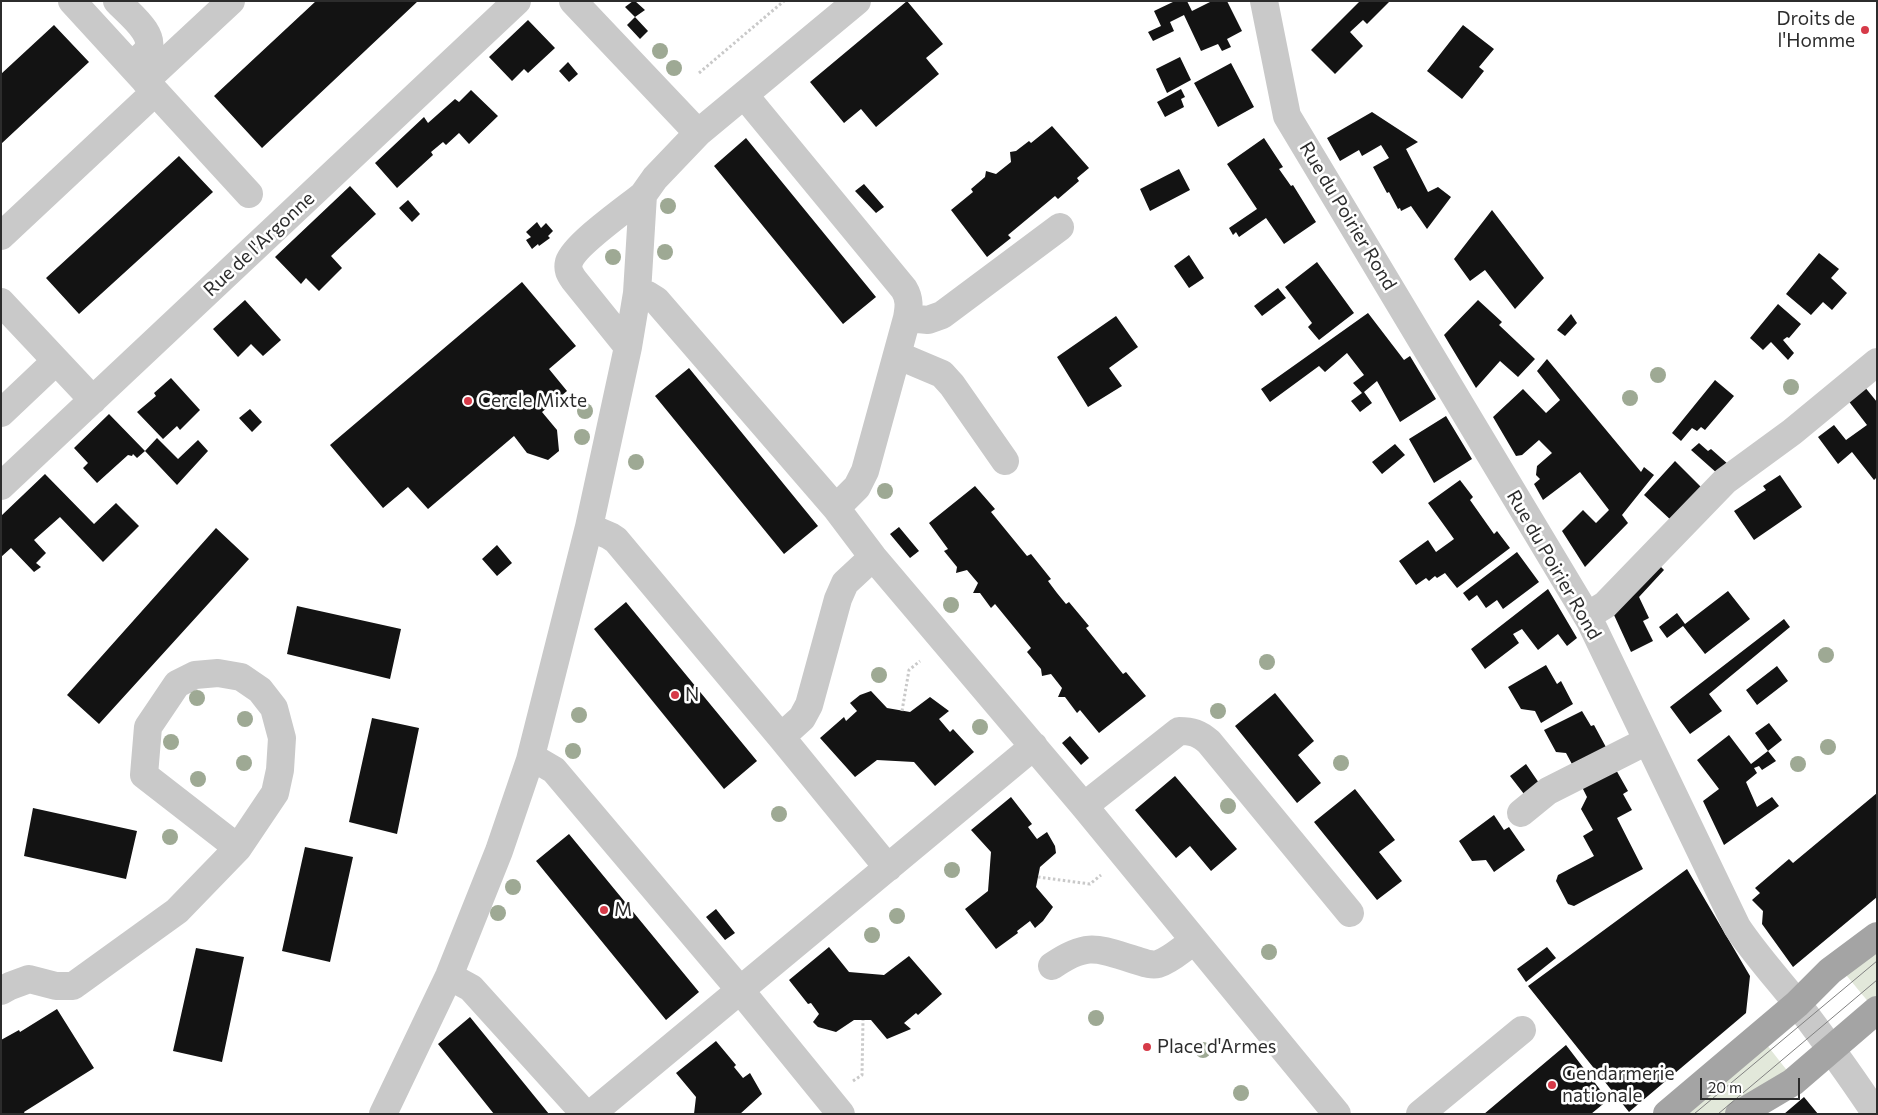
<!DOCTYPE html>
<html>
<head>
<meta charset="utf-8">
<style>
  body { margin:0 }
  #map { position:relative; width:1878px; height:1115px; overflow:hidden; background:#fff; font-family:Commissioner,sans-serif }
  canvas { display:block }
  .frame { position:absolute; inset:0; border:2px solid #2c2c2c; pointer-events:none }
  .scale { position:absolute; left:1700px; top:1078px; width:100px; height:22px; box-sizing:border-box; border:2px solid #2c2c2c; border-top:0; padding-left:6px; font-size:15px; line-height:18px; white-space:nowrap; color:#2c2c2c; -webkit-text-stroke:4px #fff; paint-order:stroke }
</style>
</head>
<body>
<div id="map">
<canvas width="1878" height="1115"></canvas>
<div class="frame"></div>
<div class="scale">20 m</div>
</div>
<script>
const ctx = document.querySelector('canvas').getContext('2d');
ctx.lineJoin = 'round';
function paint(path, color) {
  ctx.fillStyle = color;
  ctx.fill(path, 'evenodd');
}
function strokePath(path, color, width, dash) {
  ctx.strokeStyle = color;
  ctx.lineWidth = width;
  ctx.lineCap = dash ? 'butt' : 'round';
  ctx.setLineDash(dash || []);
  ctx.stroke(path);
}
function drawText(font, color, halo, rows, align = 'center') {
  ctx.font = font + ' Commissioner,sans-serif';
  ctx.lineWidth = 5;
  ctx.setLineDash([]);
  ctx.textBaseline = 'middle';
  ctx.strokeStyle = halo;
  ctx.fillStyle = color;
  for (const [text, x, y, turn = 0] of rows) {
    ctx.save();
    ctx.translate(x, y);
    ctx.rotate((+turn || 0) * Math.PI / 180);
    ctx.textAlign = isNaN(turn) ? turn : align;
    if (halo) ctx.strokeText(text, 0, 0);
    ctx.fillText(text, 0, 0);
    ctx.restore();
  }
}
paint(new Path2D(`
  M1877,947V998L1870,1004L1842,970Z
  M1767,1045L1789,1073L1731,1114H1683Z`), '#e2e8da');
paint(new Path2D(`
  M316,1H418L262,148L214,96Z
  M633,1H635L645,10L635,17L625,7Z
  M907,1L943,44L926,58L939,74L876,127L861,109L844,123L810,82Z
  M1175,1H1187L1192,11L1212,1H1227L1242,31L1227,39L1231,47L1222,51L1218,44L1201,51L1184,15L1170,22L1174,31L1153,41L1148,32L1161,26L1154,11Z
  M1360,1H1390L1367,24L1363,20L1350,32L1363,46L1335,74L1311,50Z
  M635,17L648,31L640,39L627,25Z
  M528,20L555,48L528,73L524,69L512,81L489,57Z
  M54,25L89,62L1,144V74Z
  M1463,25L1494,49L1479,67L1484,71L1462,99L1427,71Z
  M1180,57L1191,80L1167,93L1156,69Z
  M568,62L578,74L569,82L559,71Z
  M1231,63L1254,107L1218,127L1194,83Z
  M1181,89L1185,97L1181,99L1184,107L1165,117L1157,102Z
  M471,90L498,116L469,144L459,133L446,145L443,142L431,152L433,155L397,188L375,163L424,117L428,123L455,99L459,102Z
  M1372,112L1418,142L1406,149L1428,192L1438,187L1451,197L1427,229L1411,206L1401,211L1400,208L1398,209L1389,192L1387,193L1373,167L1389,158L1381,145L1362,156L1359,150L1340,161L1327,138Z
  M1052,126L1089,168L1077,178L1079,181L1058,199L1055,196L1008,235L1011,238L987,257L951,210L973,192L971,189L985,177L986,171L996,174L1011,162L1010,152L1016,151L1029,141L1031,143Z
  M746,138L876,297L843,324L714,166Z
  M1264,138L1283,167L1279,169L1291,186L1293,185L1316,222L1284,244L1266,218L1239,237L1236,232L1233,235L1229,228L1257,209L1227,164Z
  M179,156L213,192L79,314L46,278Z
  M1179,169L1190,190L1150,211L1140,189Z
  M864,184L884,207L876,213L855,191Z
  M350,186L376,214L331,256L342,268L319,291L306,278L301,284L275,257Z
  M408,200L420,214L412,222L399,208Z
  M1492,210L1544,278L1515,309L1485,270L1470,281L1454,259Z
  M537,222L541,228L546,223L553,231L548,236L550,238L539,246L538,244L532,249L526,240L531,237L526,232Z
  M1819,253L1839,269L1831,278L1847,293L1832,310L1823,302L1811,315L1786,294Z
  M1189,255L1204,278L1189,288L1174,266Z
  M1317,262L1354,313L1319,340L1308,327L1312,323L1285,287Z
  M522,282L576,346L549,369L567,391L542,412L557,430L559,451L548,460L527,453L514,436L428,509L408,487L383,508L330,445Z
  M1278,288L1286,298L1262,316L1254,306Z
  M245,300L281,340L263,356L251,344L238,357L213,329Z
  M1478,300L1502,322L1499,325L1535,359L1518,377L1500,361L1476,388L1444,335Z
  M1778,304L1801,324L1789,338L1787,337L1783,340L1794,353L1788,360L1771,342L1763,350L1750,338Z
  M1368,313L1404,360L1410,356L1436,399L1400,422L1377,381L1364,392L1372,403L1360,412L1351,401L1362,393L1353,383L1364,375L1347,353L1325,372L1319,366L1270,402L1261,389Z
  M1571,314L1577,323L1565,336L1557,330Z
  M1116,316L1138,347L1109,368L1122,386L1088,407L1057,357Z
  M1547,359L1641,472L1644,467L1654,475L1622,515L1628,523L1585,567L1562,531L1583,510L1596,523L1609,510L1580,472L1543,500L1534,484L1540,479L1536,475L1537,466L1552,453L1539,440L1522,455L1516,456L1493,417L1523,389L1546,413L1560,400L1537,371Z
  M689,368L818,526L784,554L655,396Z
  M171,378L200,410L180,430L177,426L163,439L137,412L156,396L154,393Z
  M1715,380L1734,396L1705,430L1701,427L1697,431L1692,428L1681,441L1672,433Z
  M1864,386L1877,402V477L1874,480L1852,452L1838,464L1818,437L1834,425L1846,440L1867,425L1847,399Z
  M250,409L262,422L252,432L239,418Z
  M109,414L145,451L137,458L133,454L132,456L128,455L97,483L83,468L88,463L74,448Z
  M1446,416L1472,459L1434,483L1409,439Z
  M157,438L178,459L198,440L208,451L177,485L145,451Z
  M1699,443L1708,451L1711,449L1729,465L1718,474L1691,450Z
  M1395,444L1405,455L1382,474L1372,462Z
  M1675,461L1704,490L1673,522L1644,495Z
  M45,474L94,524L116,503L139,526L103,562L60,517L34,540L46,553L36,563L41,567L34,572L11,548L1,557V516Z
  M1780,475L1802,507L1754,540L1734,511L1766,490L1763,486Z
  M1460,480L1473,497L1470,500L1494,534L1497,531L1510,548L1457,588L1445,573L1437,578L1435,576L1429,581L1426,578L1416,585L1399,561L1428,540L1436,552L1454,539L1428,503Z
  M975,486L995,509L991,512L1027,556L1031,554L1051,579L1048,581L1057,593L1066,604L1069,602L1089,626L1086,628L1123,674L1126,672L1146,696L1099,733L1080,710L1077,713L1065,697H1058L1062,688L1051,674L1042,676L1041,669L1027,652L1031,648L995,604L991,608L980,593H973L978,583L967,570L956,573L957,567L944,551L948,549L929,523Z
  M899,527L919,551L910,558L890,534Z
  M216,528L249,559L99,724L67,695Z
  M497,545L512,563L497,576L482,559Z
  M1517,552L1539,582L1503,609L1497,600L1486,608L1477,595L1469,601L1463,593Z
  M1656,562L1664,570L1639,597L1649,618L1643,621L1653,641L1631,652L1614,615Z
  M1548,589L1577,638L1567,646L1558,634L1538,650L1522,629L1513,634L1519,643L1485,669L1471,649Z
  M1728,591L1750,619L1705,654L1683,626L1667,638L1659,627L1677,613L1685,624Z
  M626,602L757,761L724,789L594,629Z
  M297,606L401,629L390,679L287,654Z
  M1784,619L1790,627L1709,694L1722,711L1690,734L1670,707Z
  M1546,665L1557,684L1561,681L1573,704L1541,723L1535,711L1521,709L1508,687Z
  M1777,666L1788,681L1757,705L1746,690Z
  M871,691L887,708L910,712L930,697L949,711L939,719L950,732L953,729L974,752L935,786L914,762L877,760L855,777L820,738L844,717L846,721L857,711L850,703L860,695Z
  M1275,693L1314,741L1298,755L1321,783L1297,803L1235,726Z
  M1582,711L1591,726L1594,725L1607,749L1573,766L1566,753L1556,752L1544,730Z
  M372,718L419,728L397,834L349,822Z
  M1769,723L1782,740L1768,751L1755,733Z
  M1729,735L1751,764L1768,751L1776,761L1762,770L1759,766L1754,768L1757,773L1746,782L1757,807L1772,797L1779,806L1724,845L1703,801L1719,789L1697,760Z
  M1070,736L1089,758L1081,765L1062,743Z
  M1526,764L1539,783L1524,794L1510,776Z
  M1615,768L1628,791L1623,794L1632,810L1617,818L1643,869L1574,906L1568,904L1556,881L1558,875L1594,856L1583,836L1593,830L1581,809L1587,797L1581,785Z
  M1175,776L1237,849L1211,871L1190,846L1176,858L1135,810Z
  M1355,789L1395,840L1379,852L1402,881L1377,900L1314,822Z
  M1877,793V897L1793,967L1762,924L1763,911L1752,900L1760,893L1755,888L1789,859L1793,863Z
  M1011,797L1032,824L1028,827L1037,839L1047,832L1055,846L1056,853L1040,867L1036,887L1053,907L1043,921L1035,928L1030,921L1017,931L1018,933L996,949L965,909L988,891L991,852L971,830Z
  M33,808L137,831L126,879L24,856Z
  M1494,815L1504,830L1509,827L1525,850L1494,872L1486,860L1472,861L1459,841Z
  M569,834L699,992L666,1020L536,861Z
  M305,847L353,857L330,962L282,951Z
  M1687,869L1750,976L1746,1013L1629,1112L1528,986Z
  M716,909L735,933L725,940L706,917Z
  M829,947L849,972L884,975L909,956L942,994L918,1015L916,1013L904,1023L911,1029L887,1039L871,1020H854L836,1032L818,1027L813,1022L819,1014L811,1003L808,1004L789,980Z
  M1547,947L1556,958L1526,982L1517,969Z
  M196,948L244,957L222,1062L173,1051Z
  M57,1009L94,1068L24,1112L25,1114H1V1040L19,1030L20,1032Z
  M470,1017L549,1114H494L438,1044Z
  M716,1041L736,1065L734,1067L743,1078L750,1073L762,1094L740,1114H694L696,1097L676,1073Z
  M1566,1045L1608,1100L1591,1114H1484Z
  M1804,1097L1818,1114H1784Z`), '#131313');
strokePath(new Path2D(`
  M699,73L784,1
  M902,711L909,670L920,661
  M1038,877L1090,884L1101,875
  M853,1081L862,1075L863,1020`), '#c9c9c9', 3, [2.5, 2.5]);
strokePath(new Path2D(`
  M72,1L249,194
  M117,1C128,13 159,36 146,52C142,57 136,61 131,65
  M573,1L698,133
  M1264,1L1287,116L1590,621L1737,927C1755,954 1776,977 1796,1002C1824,1039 1851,1076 1876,1114
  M145,81L231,1
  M745,96L904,289C910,299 909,307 907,318L865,471L857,487L836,508
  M1,236L155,92
  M637,293L648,295L656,300L836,508L873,557L1084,806L1337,1114
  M1,302L93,400
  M907,318L928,320L942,315L1060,227
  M628,347L574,280C570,274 567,270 569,262C574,245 627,208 643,195
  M897,355L942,374L952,385L1005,461
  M1,413L56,361
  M1,486L517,1
  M589,527L610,536L616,540L781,737L888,868
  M1587,616L1605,605L1725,481L1792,432L1877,362
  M781,737L802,718L809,705L838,599L845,583L873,557
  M530,760L542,763L554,770L740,990L841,1114
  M1084,806L1179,731C1192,731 1199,733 1209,742L1350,913
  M1521,813L1548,791L1647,741
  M1052,966C1087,942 1096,948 1135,960C1142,962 1151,966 1158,964C1171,960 1183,948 1194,941
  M449,976L471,988L585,1114
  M1,991L10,986L29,979L56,986H73L177,911L238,848L275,793L280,770L282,738L274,708L260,690L241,677L218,673L195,675L177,684L148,727L144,775L238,848
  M383,1114L449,976L499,851L530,760L589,527L628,347L637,293L643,195L655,178L698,133L857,1
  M591,1114L1034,746
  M1420,1114L1522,1030`), '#c9c9c9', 28);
strokePath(new Path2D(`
  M1667,1114L1797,1004L1830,971L1877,936
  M1739,1114L1793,1082L1877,1010`), '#a4a4a4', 28);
strokePath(new Path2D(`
  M1694,1114L1877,961
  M1718,1114L1877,980`), '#818181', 1);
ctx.fillStyle = '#9ea994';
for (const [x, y] of [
  [660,51],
  [674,68],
  [668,206],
  [665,252],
  [613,257],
  [1658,375],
  [1791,387],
  [1630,398],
  [585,411],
  [582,437],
  [636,462],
  [885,491],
  [951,605],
  [1826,655],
  [1267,662],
  [879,675],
  [197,698],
  [1218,711],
  [579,715],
  [245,719],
  [980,727],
  [171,742],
  [1828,747],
  [573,751],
  [244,763],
  [1341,763],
  [1798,764],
  [198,779],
  [1228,806],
  [779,814],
  [170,837],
  [952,870],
  [513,887],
  [498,913],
  [897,916],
  [872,935],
  [1269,952],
  [1096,1018],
  [1203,1050],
  [1241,1093]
]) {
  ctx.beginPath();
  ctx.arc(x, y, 8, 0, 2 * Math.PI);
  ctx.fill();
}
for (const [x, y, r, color] of [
  [1865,30,5,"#d63a48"],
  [468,401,5,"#d63a48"],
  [675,695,5,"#d63a48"],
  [604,910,5,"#d63a48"],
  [1147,1047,5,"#d63a48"],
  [1552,1085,5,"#d63a48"]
]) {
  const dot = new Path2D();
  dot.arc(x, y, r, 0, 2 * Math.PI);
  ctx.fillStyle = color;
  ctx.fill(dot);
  strokePath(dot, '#fff', 2);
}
drawText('19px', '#2c2c2c', '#fff', [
  ["Droits de",1855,19,"right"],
  ["l'Homme",1855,41,"right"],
  ["Cercle Mixte",478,401],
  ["N",685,695],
  ["M",614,910],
  ["Place d'Armes",1157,1047],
  ["Gendarmerie",1562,1074],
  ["nationale",1562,1096]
], 'left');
drawText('19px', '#2c2c2c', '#fff', [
  ["Rue du Poirier Rond",1348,216,59],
  ["Rue de l'Argonne",259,244,-43],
  ["Rue du Poirier Rond",1554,565,60]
]);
</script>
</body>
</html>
